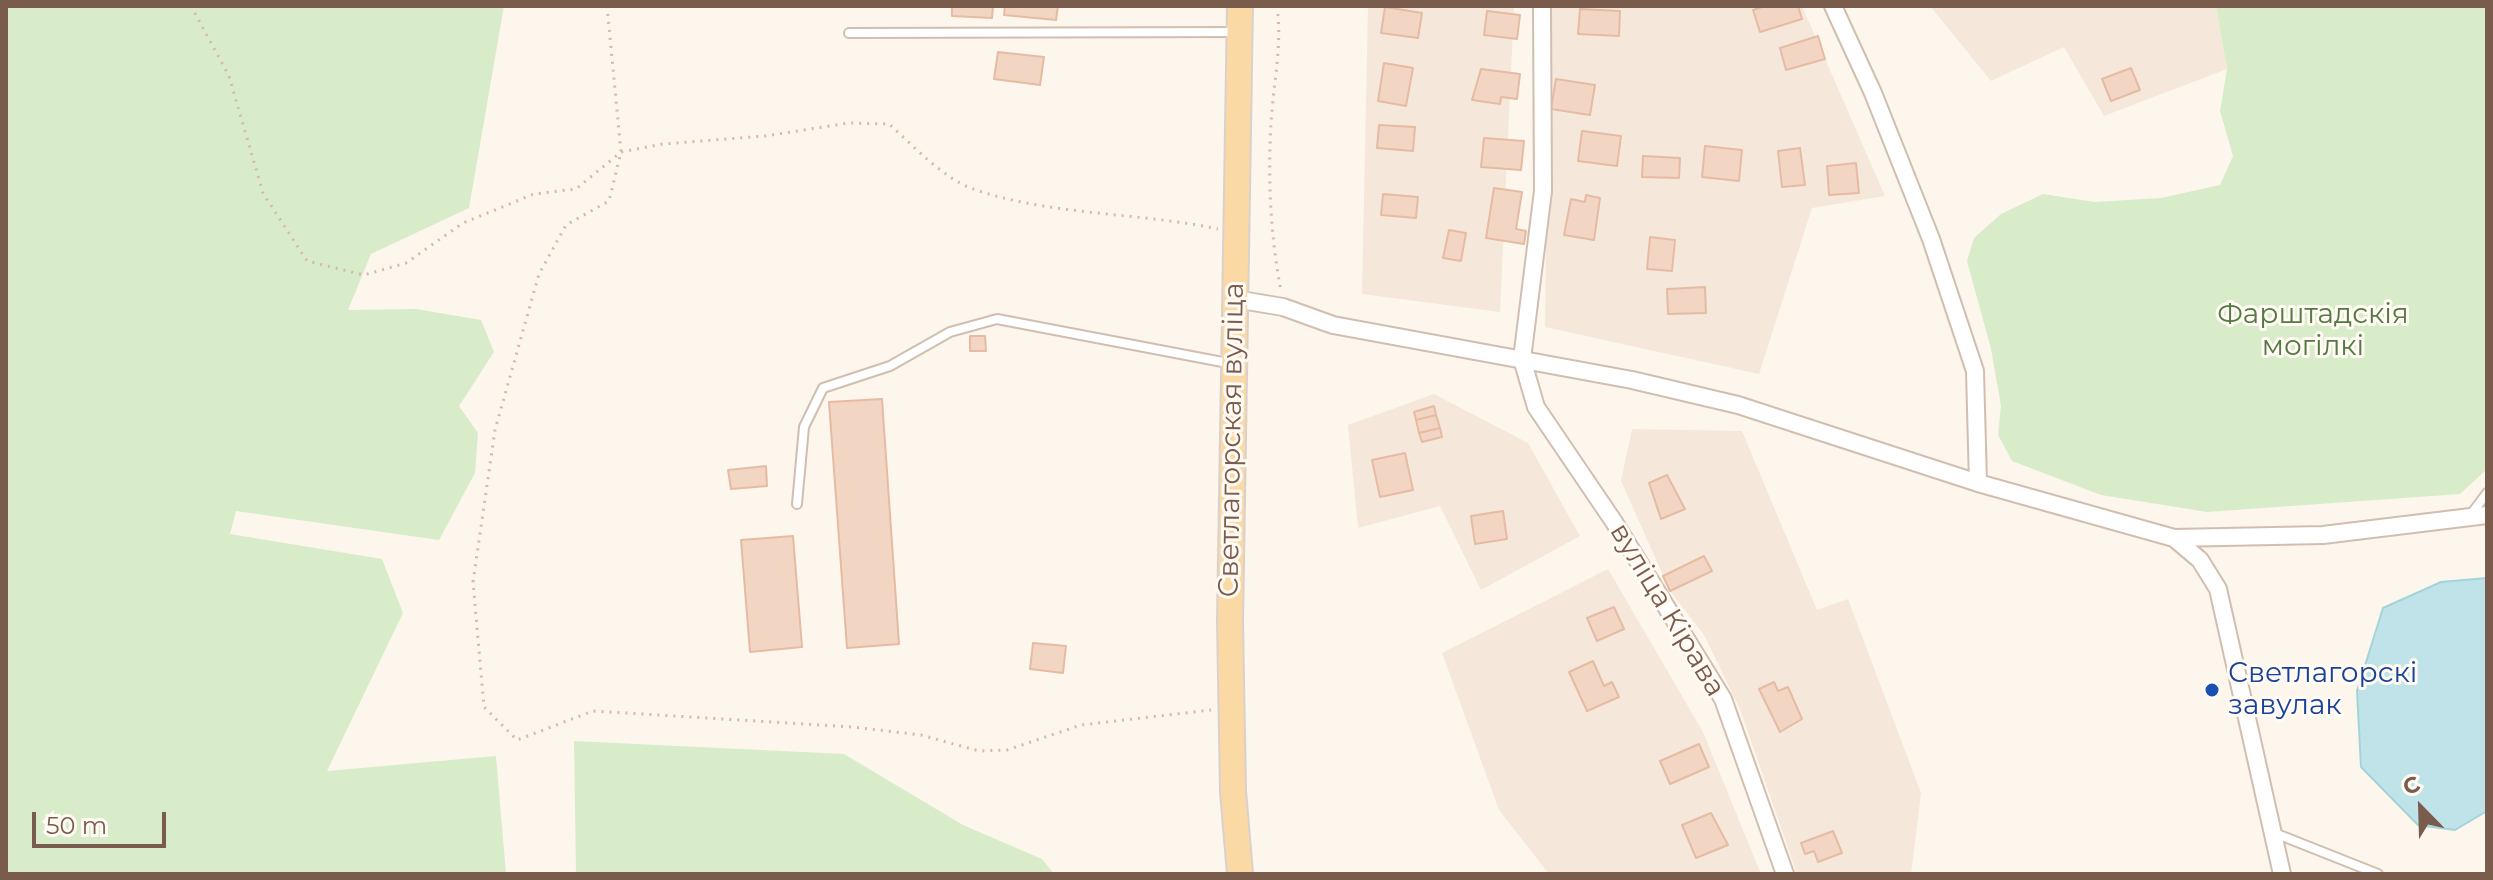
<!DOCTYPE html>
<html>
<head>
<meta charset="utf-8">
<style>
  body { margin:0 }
  #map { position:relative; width:2493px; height:880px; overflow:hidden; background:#fdf6ec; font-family:Montserrat,sans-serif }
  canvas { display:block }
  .frame { position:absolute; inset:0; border:8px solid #7a5c4d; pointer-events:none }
  .north { position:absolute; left:2381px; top:768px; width:80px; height:80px; -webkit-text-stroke:6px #fffaf3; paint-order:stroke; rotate:337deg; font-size:22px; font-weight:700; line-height:32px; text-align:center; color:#7a5c4d }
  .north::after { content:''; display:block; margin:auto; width:28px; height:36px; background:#7a5c4d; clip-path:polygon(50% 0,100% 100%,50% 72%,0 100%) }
  .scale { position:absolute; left:32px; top:812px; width:134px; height:36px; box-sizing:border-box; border:4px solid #7a5c4d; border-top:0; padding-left:10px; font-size:24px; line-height:28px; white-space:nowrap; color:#7a5c4d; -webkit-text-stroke:6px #fffaf3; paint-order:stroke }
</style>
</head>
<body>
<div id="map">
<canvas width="2493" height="880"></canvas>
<div class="frame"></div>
<div class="north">С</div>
<div class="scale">50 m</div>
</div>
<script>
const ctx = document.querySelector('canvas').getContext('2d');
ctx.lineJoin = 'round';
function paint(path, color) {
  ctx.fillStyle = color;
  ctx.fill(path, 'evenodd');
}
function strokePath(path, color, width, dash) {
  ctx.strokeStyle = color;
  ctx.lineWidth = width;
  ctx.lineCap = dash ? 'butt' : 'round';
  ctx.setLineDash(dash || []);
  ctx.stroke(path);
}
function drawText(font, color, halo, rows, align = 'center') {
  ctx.font = font + ' Montserrat,sans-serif';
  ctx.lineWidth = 6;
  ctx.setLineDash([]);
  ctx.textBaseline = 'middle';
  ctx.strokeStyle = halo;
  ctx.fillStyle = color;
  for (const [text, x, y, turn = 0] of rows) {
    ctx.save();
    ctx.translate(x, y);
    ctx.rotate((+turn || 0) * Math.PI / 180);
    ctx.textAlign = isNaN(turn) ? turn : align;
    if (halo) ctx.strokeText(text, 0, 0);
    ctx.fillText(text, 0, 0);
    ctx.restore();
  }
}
paint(new Path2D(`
  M1368,6H1514L1500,312L1362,294Z
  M1549,6H1802L1885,196L1812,208L1759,374L1545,327Z
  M1930,6H2216L2227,69L2104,116L2064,47L1991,81Z
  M1434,394L1528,443L1580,536L1481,590L1440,506L1358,528L1348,425Z
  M1632,429L1742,431L1817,610L1848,599L1921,793L1911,874H1797L1740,709L1704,635L1670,591L1621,481Z
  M1608,569L1703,732L1761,874H1549L1499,810L1442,653Z`), '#f5e8da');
paint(new Path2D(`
  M6,6H504L469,208L371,254L348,310L416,309L481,320L494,352L459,406L478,433L475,473L439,540L236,511L230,534L382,559L403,613L327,771L496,756L506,874H6Z
  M2216,6H2487V469L2460,494L2207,512L2101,495L2012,461L1998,435L2001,406L1991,349L1967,261L1974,238L2001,214L2043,194L2095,202L2161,198L2220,185L2233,156L2220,111L2227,69Z
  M574,741L844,754L963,825L1042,859L1054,874H576Z`), '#d8ecc9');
const water = new Path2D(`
  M2487,578V811L2455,830L2418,825L2361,767L2357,691L2383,608L2441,582Z`);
paint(water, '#bfe3e8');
strokePath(water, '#a5d3da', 2);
const building = new Path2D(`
  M952,6H993L992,18L952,16Z
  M1005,6H1058L1056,20L1004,15Z
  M1765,6H1798L1802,19L1760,32L1753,10Z
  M1385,7L1422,13L1418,38L1381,33Z
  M1580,9L1620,11L1619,36L1578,34Z
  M1487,11L1520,15L1517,39L1484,35Z
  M1818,36L1825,59L1786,70L1780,48Z
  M998,52L1044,57L1040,85L994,79Z
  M1384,63L1413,68L1406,106L1378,101Z
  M2131,68L2140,90L2111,101L2102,79Z
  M1481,69L1520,74L1517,99L1501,97L1500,104L1472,100Z
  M1556,79L1595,85L1590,115L1551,109Z
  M1379,125L1415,127L1413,151L1377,148Z
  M1582,131L1621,136L1617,166L1578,161Z
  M1484,138L1524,141L1521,170L1481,167Z
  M1705,146L1742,150L1739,181L1702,177Z
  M1800,148L1805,185L1782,187L1778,151Z
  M1643,156L1680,158L1679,178L1642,177Z
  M1856,163L1859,193L1829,195L1827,166Z
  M1494,188L1522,192L1516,229L1526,231L1524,244L1486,238Z
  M1383,194L1418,197L1416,218L1381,215Z
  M1586,195L1600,198L1594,240L1564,235L1571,199L1585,202Z
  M1449,230L1466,233L1461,261L1443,258Z
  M1650,237L1675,240L1672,271L1647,269Z
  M1705,287L1706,313L1668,314L1667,289Z
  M970,336H985L986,351H970Z
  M882,399L899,644L847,648L829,402Z
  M1434,406L1436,415L1416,420L1414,412Z
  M1436,415L1440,428L1419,433L1416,420Z
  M1440,428L1442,437L1422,442L1419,433Z
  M1405,453L1413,490L1380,497L1372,460Z
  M766,466L767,486L731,489L728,470Z
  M1667,475L1685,509L1661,519L1649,483Z
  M1503,511L1507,539L1475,544L1471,516Z
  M793,536L802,647L750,652L741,540Z
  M1704,556L1712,571L1670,591L1663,576Z
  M1614,607L1624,629L1597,641L1587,618Z
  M1033,643L1066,646L1063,673L1030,669Z
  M1593,661L1604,686L1612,682L1619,697L1587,711L1569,672Z
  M1774,682L1778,691L1788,687L1802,719L1780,732L1759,689Z
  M1699,744L1709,767L1670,784L1660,761Z
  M1711,813L1728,845L1696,858L1682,825Z
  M1833,831L1842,853L1818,862L1814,851L1805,854L1801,843Z`);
paint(building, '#f3d5c3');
strokePath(building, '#e6bba3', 2);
const service = new Path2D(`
  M849,33L1239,32
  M797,504L804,427L823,388L890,366L950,332L997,319L1233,364
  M2469,517L2487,493
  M2272,832L2378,874`);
const minor = new Path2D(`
  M1542,6L1543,191L1522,359L1536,407L1614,522L1723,699L1785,874
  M1833,6L1873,93L1931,239L1975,371L1978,483
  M1235,299L1283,307L1333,325L1632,380L1738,405L1978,483L2174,538L2323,535L2487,515
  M2174,538L2200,560L2218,589L2282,874`);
const primary = new Path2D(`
  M1240,874L1233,791L1230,621L1240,6`);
strokePath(service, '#d1beb0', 12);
strokePath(minor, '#d1beb0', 20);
strokePath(primary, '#dad1cd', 28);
strokePath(new Path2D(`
  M191,6L229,76L263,193L307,261L364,275L406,263L463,223L534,194L576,189L621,152L663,144L765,136L849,123L889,124C915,147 943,179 976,190C1054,216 1138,212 1218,229
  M607,6L621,152L609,201L566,225L539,274L495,430L473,582L484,707L517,740L593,711L853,727L921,735L979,751L1007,750L1081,725L1211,710
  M1277,6C1282,43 1275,74 1272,111C1267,170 1270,233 1281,291`), '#d9b8a5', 3, [2, 6]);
strokePath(service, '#fff', 8);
strokePath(minor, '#fff', 16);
strokePath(primary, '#fbd9a5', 24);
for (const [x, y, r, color] of [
  [2212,690,8,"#1a4fb4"]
]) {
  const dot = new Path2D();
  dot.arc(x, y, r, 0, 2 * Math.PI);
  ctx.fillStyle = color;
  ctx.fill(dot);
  strokePath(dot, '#fffaf3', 3);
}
drawText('28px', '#537a41', '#fffaf3', [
  ["Фарштадскія",2313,315],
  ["могілкі",2313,347]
]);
drawText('28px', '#7a5c4d', '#fffaf3', [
  ["Светлагорская вуліца",1232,440,-89],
  ["вуліца Кірава",1667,610,59]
]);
drawText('28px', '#164399', '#fffaf3', [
  ["Светлагорскі",2228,674],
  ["завулак",2228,706]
], 'left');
</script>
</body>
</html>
